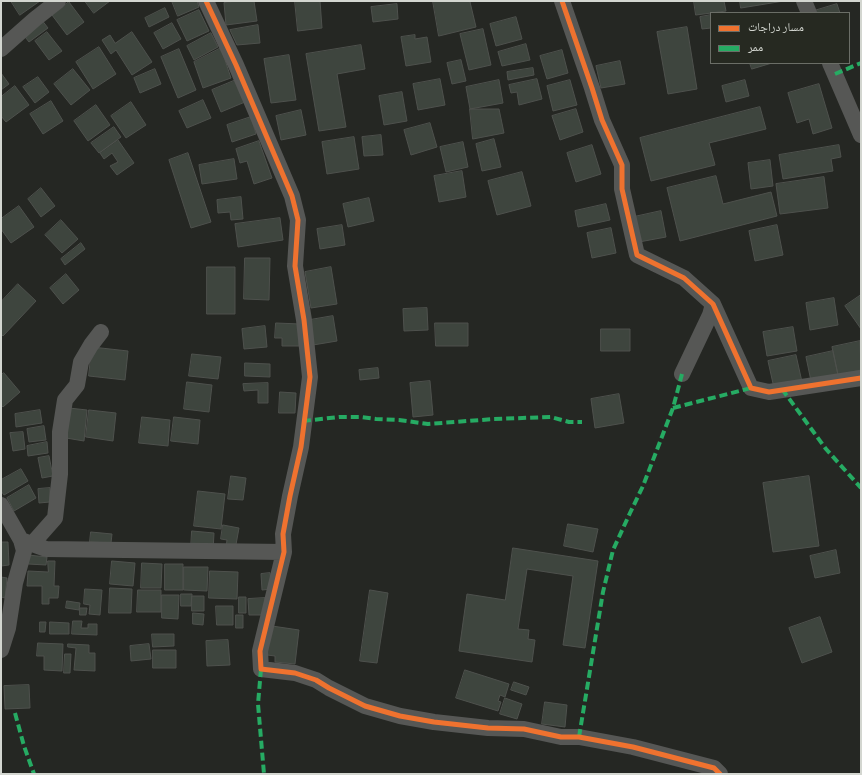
<!DOCTYPE html>
<html>
<head>
<meta charset="utf-8">
<style>
  body { margin:0 }
  #map { position:relative; width:862px; height:775px; overflow:hidden; background:#252723; font-family:Literata,"Noto Naskh Arabic",serif }
  canvas { display:block }
  .frame { position:absolute; inset:0; border:2px solid #d3d6d0; pointer-events:none }
  .legend { position:absolute; left:710px; top:12px; width:140px; height:52px; box-sizing:border-box; background:#262921; border:1px solid #6b6e67; margin:0; padding:5px 7px; list-style:none; font-size:12px; color:#d3d6d0 }
  .legend li { display:flex; align-items:center; gap:8px; height:20px }
  .legend b { width:20px; border:1px solid #6b6e67 }
</style>
</head>
<body>
<div id="map">
<canvas width="862" height="775"></canvas>
<div class="frame"></div>
<ul class="legend">
<li><b style="height:5px;background:#ef722f"></b>مسار دراجات</li>
<li><b style="height:5px;background:#26ab63"></b>ممر</li>
</ul>
</div>
<script>
const ctx = document.querySelector('canvas').getContext('2d');
ctx.lineJoin = 'round';
function paint(path, color) {
  ctx.fillStyle = color;
  ctx.fill(path, 'evenodd');
}
function strokePath(path, color, width, dash) {
  ctx.strokeStyle = color;
  ctx.lineWidth = width;
  ctx.lineCap = dash ? 'butt' : 'round';
  ctx.setLineDash(dash || []);
  ctx.stroke(path);
}
const building = new Path2D(`
  M11,1H40L20,15Z
  M85,1H110L94,13Z
  M172,1H197L199,7L178,16Z
  M236,1H254L257,21L226,25L224,3Z
  M295,1H320L322,28L298,31Z
  M433,1H473L470,2L476,27L439,36Z
  M694,1H724L726,11L696,15Z
  M740,1H784L741,8Z
  M69,2L84,22L67,35L52,15Z
  M397,4L398,19L373,22L371,7Z
  M837,4L840,13H815L814,11Z
  M165,8L169,17L149,27L145,18Z
  M199,10L209,31L187,41L177,20Z
  M711,15V28L702,29L700,17Z
  M516,17L522,39L496,46L490,24Z
  M41,19L48,28L29,42L22,33Z
  M172,23L181,39L163,49L154,33Z
  M258,25L260,43L237,45L230,30Z
  M687,27L697,89L668,94L657,32Z
  M483,29L491,65L469,70L460,34Z
  M47,32L62,51L49,60L35,41Z
  M132,32L152,62L132,75L116,50L111,54L102,40L110,35L115,43Z
  M211,33L218,47L194,60L187,46Z
  M415,35V39L427,37L431,62L406,66L401,37Z
  M526,44L530,60L502,66L498,52Z
  M361,45L365,69L337,74L346,127L319,131L306,54Z
  M99,47L116,74L93,89L76,62Z
  M221,48L231,78L203,88L194,62Z
  M179,49L196,90L178,98L161,57Z
  M562,50L568,73L547,79L540,56Z
  M289,55L296,100L271,103L264,59Z
  M461,60L466,81L452,84L447,63Z
  M620,61L625,84L601,88L596,66Z
  M750,63H772L752,69Z
  M533,68L534,75L508,80L507,72Z
  M73,69L90,90L71,105L54,84Z
  M155,69L161,84L140,93L134,78Z
  M1,73L9,84L1,90Z
  M38,77L49,92L35,103L23,87Z
  M440,79L445,105L418,110L413,84Z
  M537,79L542,99L519,105L517,92L511,93L509,85Z
  M236,80L245,102L221,112L212,90Z
  M499,80L503,103L470,109L466,87Z
  M570,80L577,105L553,111L547,86Z
  M745,80L749,96L726,102L722,86Z
  M819,84L832,128L813,134L809,119L797,123L788,93Z
  M15,86L29,105L6,122L1,116V97Z
  M402,92L407,121L384,125L379,96Z
  M203,100L211,118L187,128L179,111Z
  M51,101L63,121L43,134L30,114Z
  M131,102L146,125L126,138L111,116Z
  M96,105L110,125L88,141L74,121Z
  M760,107L766,129L709,143L715,165L651,181L640,138Z
  M470,109H499L504,133L473,139Z
  M576,109L583,132L560,140L552,116Z
  M301,110L306,135L281,140L276,116Z
  M251,117L256,134L232,142L227,125Z
  M430,123L437,147L411,155L404,130Z
  M114,127L121,137L99,153L91,143Z
  M381,135L383,155L364,156L362,137Z
  M354,137L359,169L327,174L322,142Z
  M494,139L501,167L482,171L476,144Z
  M118,140L134,163L117,175L110,166L118,162L112,153L104,159L100,153Z
  M259,141L272,178L254,184L247,161L240,163L236,149Z
  M463,142L468,167L446,172L440,147Z
  M592,145L601,174L576,182L567,153Z
  M839,145L841,157L831,159L833,171L783,179L779,155Z
  M188,153L211,222L191,228L169,160Z
  M234,159L237,179L202,184L199,165Z
  M770,160L773,186L751,189L748,163Z
  M462,171L466,197L439,202L434,176Z
  M522,172L531,206L497,215L488,181Z
  M716,176L723,204L771,192L777,216L680,241L667,188Z
  M824,177L828,208L780,214L776,184Z
  M41,188L55,206L41,217L28,199Z
  M241,197L243,219L231,220L230,212L218,213L217,200Z
  M369,198L374,221L348,227L343,204Z
  M606,204L610,220L578,227L575,211Z
  M19,206L34,227L11,243L1,229V219Z
  M661,211L666,237L639,242L634,217Z
  M280,218L283,240L238,247L235,224Z
  M61,220L78,239L62,253L45,235Z
  M342,225L345,245L320,249L317,229Z
  M777,225L783,255L755,261L749,231Z
  M611,228L616,253L592,258L587,233Z
  M81,243L85,249L65,265L61,259Z
  M245,258H270L269,300L244,299Z
  M207,267H235V314H207Z
  M331,267L337,304L311,308L305,272Z
  M66,274L79,290L63,304L50,288Z
  M18,284L36,301L3,336L1,334V302Z
  M861,295V329L845,306Z
  M834,298L838,325L810,330L806,303Z
  M427,308L428,330L404,331L403,309Z
  M333,316L337,341L313,345L310,320Z
  M276,323L300,324L299,346H282V338H275Z
  M435,323H468V346H436Z
  M265,326L267,347L244,349L242,329Z
  M793,327L797,351L767,356L763,332Z
  M601,329H630V351H601Z
  M860,341L861,370L838,375L832,347Z
  M92,347L128,351L125,380L89,376Z
  M833,351L838,375L811,381L806,357Z
  M192,354L221,357L218,379L189,376Z
  M796,355L802,382L774,388L768,361Z
  M245,363L270,364V377L245,376Z
  M378,368L379,378L360,380L359,370Z
  M4,373L20,392L3,407L1,405V375Z
  M430,381L433,415L413,417L410,383Z
  M187,382L212,385L209,412L184,409Z
  M268,383V403H258V390L244,391L243,384Z
  M280,392L296,393L295,413H279Z
  M619,394L624,423L595,428L591,399Z
  M69,408L87,410L84,441L66,438Z
  M40,410L42,423L16,427L15,414Z
  M89,410L116,413L113,441L86,437Z
  M142,417L170,420L168,446L139,443Z
  M174,417L200,420L198,444L171,441Z
  M44,426L46,440L29,442L27,429Z
  M23,432L25,449L13,451L10,433Z
  M47,442L48,453L28,456L27,446Z
  M49,456L53,476L42,478L38,458Z
  M21,469L28,481L4,495L1,491V480Z
  M231,476L246,478L243,500L228,499Z
  M809,476L819,546L773,552L763,483Z
  M29,485L36,498L14,511L7,498Z
  M50,488V502L39,503L38,489Z
  M198,491L225,494L221,529L194,526Z
  M568,524L598,529L593,552L564,546Z
  M223,525L239,528L235,550L226,548L227,540L221,539Z
  M192,531L214,533L213,551L191,549Z
  M91,532L112,534L111,543L90,542Z
  M1,542H8L9,565L1,566Z
  M513,548L598,561L585,648L563,645L573,576L527,569L518,629L529,630L528,639L535,640L532,662L459,651L467,594L505,600Z
  M836,550L840,573L815,578L810,556Z
  M28,555L47,557L46,565L28,564Z
  M48,561H55L54,586H59L58,598H49V604H42V586H27L28,571L48,572Z
  M112,561L135,563L133,586L110,584Z
  M142,563L162,564L161,588H141Z
  M165,564H183V590H165Z
  M184,567H208L207,591L184,590Z
  M210,571L238,572L237,599L209,598Z
  M270,573L272,589L262,590L261,574Z
  M1,577L7,578L5,598L1,597Z
  M110,588L132,589L131,613H109Z
  M85,589L102,590L100,615L89,614L90,605L84,604Z
  M138,590H161V612H137Z
  M370,590L388,593L377,663L360,661Z
  M181,594H192L191,606H181Z
  M162,595H179L178,619L162,618Z
  M192,596H204V611H192Z
  M239,597H246V613H239Z
  M265,598L266,615H249L248,599Z
  M67,601L80,603L79,610L66,608Z
  M216,606H233V625H217Z
  M80,608H87L86,615H80Z
  M193,613L204,614L203,625L193,624Z
  M236,615H243V628H236Z
  M820,617L832,652L802,663L789,628Z
  M73,621H82L81,628H88V624H97V635L72,634Z
  M40,622H46L45,632H40Z
  M50,622L69,623V634H50Z
  M272,626L299,630L295,664L275,662V656L267,655Z
  M152,634H174V646L153,647Z
  M228,640L230,665L207,666L206,641Z
  M38,643L63,644L62,671L44,670V656H37Z
  M68,644L89,645V653H95V671L74,670L76,648L68,647Z
  M149,644L151,659L131,661L130,646Z
  M153,650H176V668H153Z
  M65,654H71L70,673H64Z
  M465,670L509,684L505,697L500,695L498,701L501,702L498,711L456,698Z
  M514,682L529,687L526,695L511,690Z
  M29,685L30,708L5,709L4,686Z
  M505,698L522,704L517,719L500,714Z
  M545,702L567,705L565,727L542,724Z`);
paint(building, '#3e453e');
strokePath(building, '#4e514d', 1);
strokePath(new Path2D(`
  M206,1L236,65L292,196L298,220L295,266L304,320L310,377L301,447L290,496L283,534L284,552L260,651L261,669L295,673L316,680L329,688L365,706L400,716L434,722L488,728L524,729L561,737H579L633,747L714,768L720,774
  M562,1L592,88L602,120L622,165V189L637,255L684,278L713,304L751,388L769,392L861,378
  M804,1L809,13
  M1,49L35,19L58,1
  M830,63L861,135
  M682,374L710,315L713,304
  M1,505L21,540L46,549L284,552
  M32,544L55,518L60,474V432L65,400L77,385L81,362L91,345L101,332
  M1,650L8,628L15,583L24,551L21,540`), '#565755', 16);
strokePath(new Path2D(`
  M835,74L861,63
  M782,389L826,449L861,488
  M673,408L751,388
  M303,421L339,417H361L376,419L399,420L428,424L494,419L551,417L569,422H582
  M261,669L258,704L264,774
  M15,713L24,746L34,774
  M579,737L603,592L613,550L630,513L643,486L673,408L682,374`), '#26ab63', 4, [8, 4]);
strokePath(new Path2D(`
  M206,1L236,65L292,196L298,220L295,266L304,320L310,377L301,447L290,496L283,534L284,552L260,651L261,669L295,673L316,680L329,688L365,706L400,716L434,722L488,728L524,729L561,737H579L633,747L714,768L720,774
  M562,1L592,88L602,120L622,165V189L637,255L684,278L713,304L751,388L769,392L861,378`), '#ef722f', 5);
</script>
</body>
</html>
